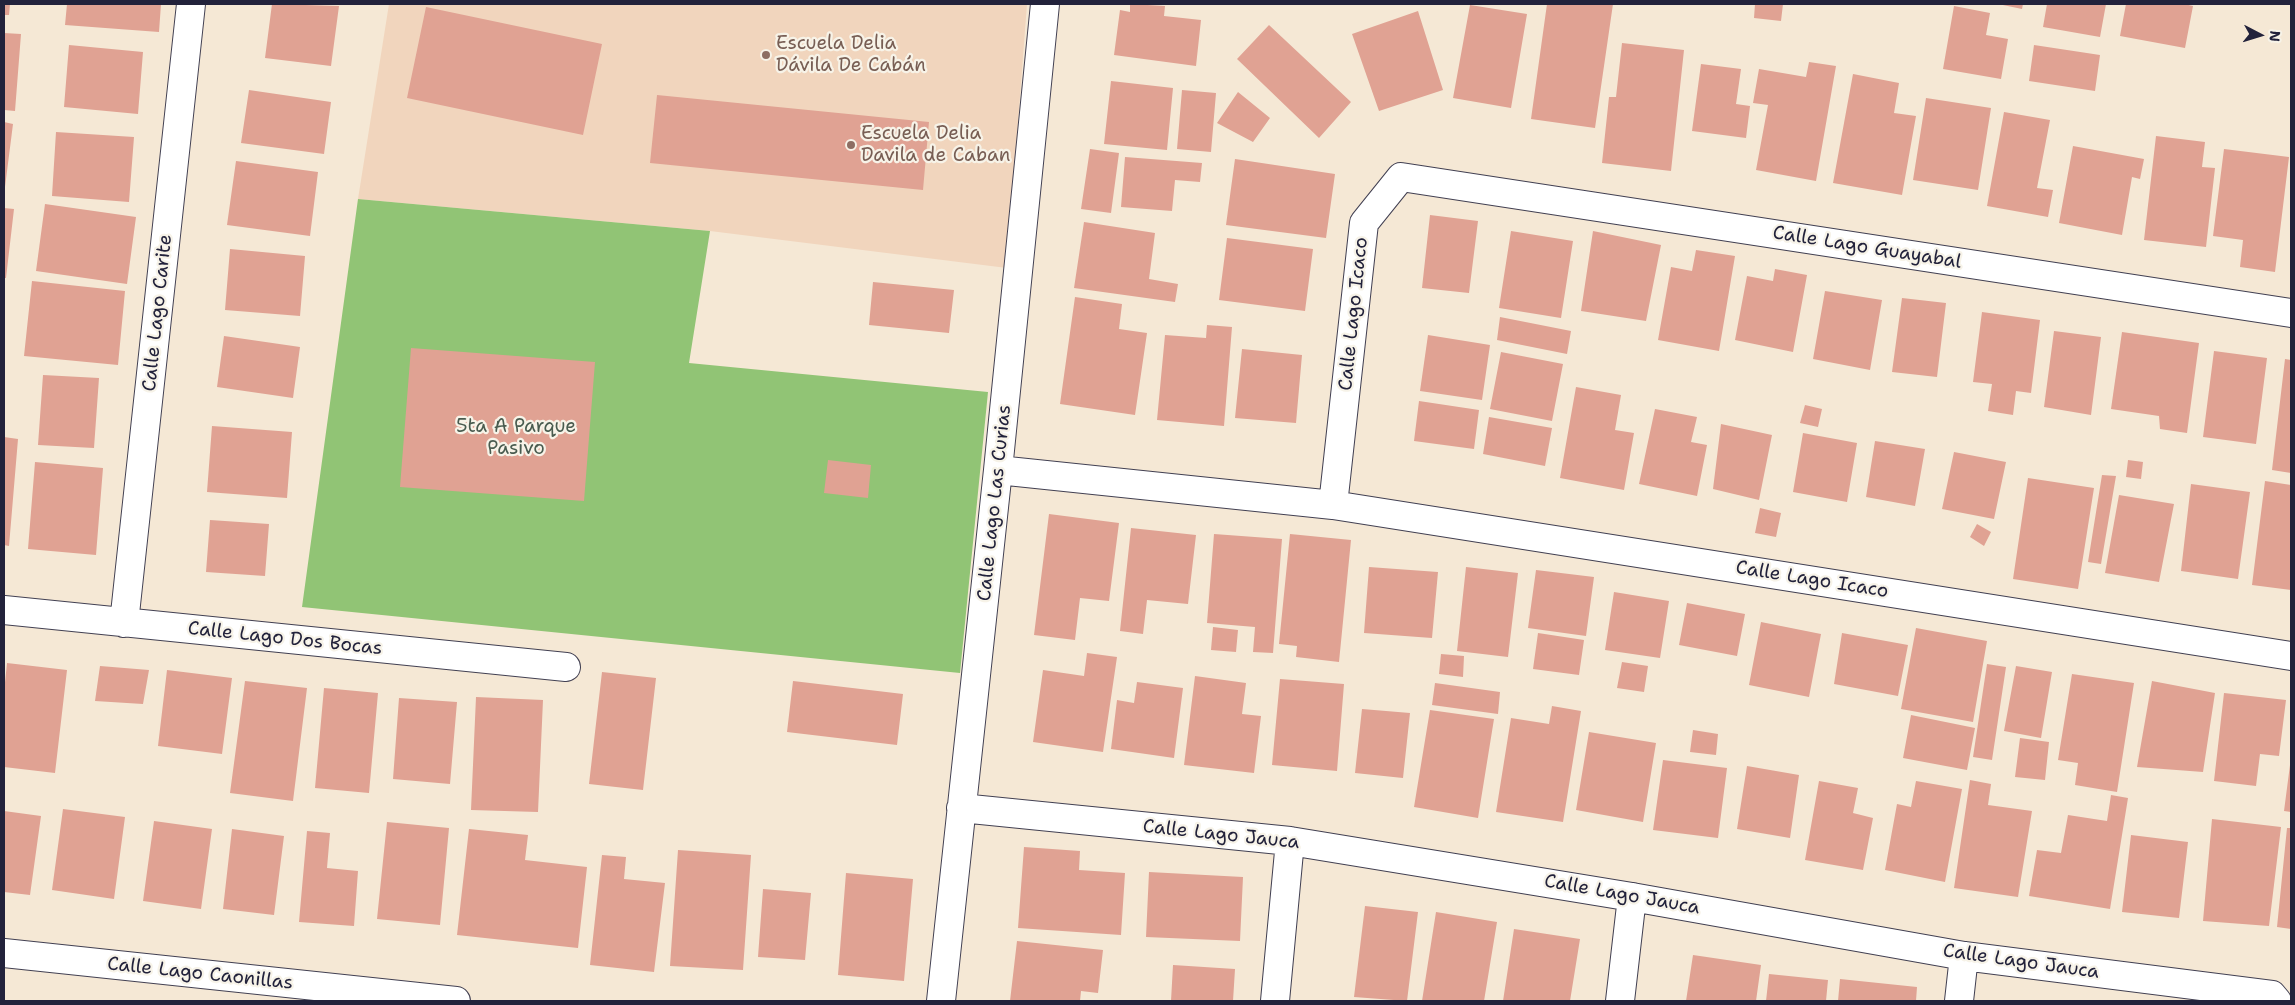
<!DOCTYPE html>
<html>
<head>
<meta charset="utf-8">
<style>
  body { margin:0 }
  #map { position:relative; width:2295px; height:1005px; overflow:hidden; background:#f5e8d5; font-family:"Shantell Sans",sans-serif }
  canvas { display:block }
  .frame { position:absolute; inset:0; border:5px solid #22223b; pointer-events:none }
  .north { position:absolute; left:2235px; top:10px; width:50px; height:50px; -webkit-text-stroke:4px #f7f3e8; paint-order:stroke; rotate:95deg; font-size:14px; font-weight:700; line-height:20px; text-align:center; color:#22223b }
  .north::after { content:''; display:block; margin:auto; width:18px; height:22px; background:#22223b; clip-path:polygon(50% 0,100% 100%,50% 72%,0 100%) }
</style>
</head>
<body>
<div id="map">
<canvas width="2295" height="1005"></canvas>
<div class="frame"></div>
<div class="north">N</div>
</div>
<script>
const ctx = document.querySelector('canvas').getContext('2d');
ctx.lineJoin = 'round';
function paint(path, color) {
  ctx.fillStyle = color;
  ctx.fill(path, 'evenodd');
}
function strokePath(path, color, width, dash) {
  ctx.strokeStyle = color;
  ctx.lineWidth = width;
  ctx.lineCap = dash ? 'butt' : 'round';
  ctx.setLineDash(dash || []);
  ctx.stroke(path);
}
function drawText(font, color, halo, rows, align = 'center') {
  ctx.font = font + ' "Shantell Sans",sans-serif';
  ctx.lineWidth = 4.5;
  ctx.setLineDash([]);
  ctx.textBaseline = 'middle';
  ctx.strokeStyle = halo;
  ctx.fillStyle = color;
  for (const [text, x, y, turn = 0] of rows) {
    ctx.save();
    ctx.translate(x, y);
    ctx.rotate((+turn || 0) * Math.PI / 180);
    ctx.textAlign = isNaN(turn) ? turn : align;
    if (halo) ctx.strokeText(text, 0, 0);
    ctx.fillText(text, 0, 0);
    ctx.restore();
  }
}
paint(new Path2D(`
  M389,4H1027L1007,268L710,231L358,199Z`), '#f1d5bd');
paint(new Path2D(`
  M358,199L710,231L689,363L988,392L960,673L302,607Z`), '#91c475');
paint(new Path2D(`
  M4,4H10L9,15H4Z
  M67,4H161L159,32L65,25Z
  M272,4L339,6L331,66L265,58Z
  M1130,4L1165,6L1164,16L1201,20L1196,66L1114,55L1120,10L1130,12Z
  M1547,4H1613L1595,128L1531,119Z
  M1755,4H1783L1781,21L1754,18Z
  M1998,4H2023L2022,9Z
  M2047,4H2106L2100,37L2043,27Z
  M2126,4H2184L2193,6L2185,48L2120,36Z
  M1470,5L1527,14L1511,108L1453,98Z
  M1954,6L1990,13L1986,35L2008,39L2001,79L1943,69Z
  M426,7L602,44L583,135L407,98Z
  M1418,11L1443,90L1379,111L1352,34Z
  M1269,25L1351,102L1319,138L1237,59Z
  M4,33L21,34L15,111L4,110Z
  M1622,43L1684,50L1671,171L1602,163L1609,97H1616Z
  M69,45L143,52L138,114L64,107Z
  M2034,45L2100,55L2095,91L2029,81Z
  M1809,62L1836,66L1816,181L1756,170L1768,105L1753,103L1759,69L1806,77Z
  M1701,64L1741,69L1736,104L1750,106L1746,138L1692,131Z
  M1853,74L1899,83L1894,113L1916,116L1902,195L1833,183Z
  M1111,81L1173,88L1167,150L1104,144Z
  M249,90L331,102L324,154L241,143Z
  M1182,90L1216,93L1211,152L1177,149Z
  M1238,92L1270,118L1253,142L1217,123Z
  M657,95L929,122L923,190L650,163Z
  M1926,98L1991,108L1978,190L1913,180Z
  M2004,112L2050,120L2037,188L2053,190L2048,217L1987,206Z
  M4,122L13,124L5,187H4Z
  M56,132L134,137L129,202L52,196Z
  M2156,136L2205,142L2202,167L2215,168L2206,247L2144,240Z
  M2073,146L2144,159L2140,179L2132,177L2122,235L2059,223Z
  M1090,149L1119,153L1111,213L1081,209Z
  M2224,149L2289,157L2275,272L2240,267L2243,240L2213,236Z
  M1125,157L1202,163L1200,182L1175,180L1172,211L1121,207Z
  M1235,159L1335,174L1326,238L1226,225Z
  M236,161L318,172L310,236L227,225Z
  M45,204L136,217L127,284L36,271Z
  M4,208L14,209L6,278H4Z
  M1430,215L1478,221L1469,293L1422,288Z
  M1084,222L1155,233L1149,279L1178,284L1175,302L1074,288Z
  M1511,231L1573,241L1561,318L1499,308Z
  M1593,231L1661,245L1646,321L1581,311Z
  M1227,238L1313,249L1305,311L1219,300Z
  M230,249L305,256L300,316L225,310Z
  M1696,250L1735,256L1719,351L1658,340L1671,267L1692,271Z
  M1775,269L1807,275L1793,352L1735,340L1747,276L1773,281Z
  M32,281L125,291L118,365L24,356Z
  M873,282L954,290L949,333L869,325Z
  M1825,291L1882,300L1870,370L1813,359Z
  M1075,297L1122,304L1119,329L1147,333L1135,415L1060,404Z
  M1902,298L1946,303L1937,377L1892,372Z
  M1982,312L2040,320L2031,393L2016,391L2013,415L1988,411L1992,384L1973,382Z
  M1500,317L1571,331L1567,354L1497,340Z
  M1207,325L1232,327L1224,426L1157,420L1165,335L1206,338Z
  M2054,331L2101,337L2091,415L2044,407Z
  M2122,332L2199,343L2187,433L2160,429L2159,416L2111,409Z
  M1428,335L1490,345L1482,400L1420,391Z
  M224,336L300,347L293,398L217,387Z
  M411,348L595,362L584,501L400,487Z
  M1242,349L1302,355L1296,423L1235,418Z
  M2214,351L2267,358L2256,444L2203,437Z
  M1501,352L1563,364L1552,421L1490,409Z
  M2285,359L2291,360V473L2272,470Z
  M43,375L99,378L94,448L38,445Z
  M1576,387L1621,395L1615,430L1634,433L1624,490L1560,478Z
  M1419,401L1479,410L1474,449L1414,441Z
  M1805,405L1822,409L1818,427L1800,423Z
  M1655,409L1697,417L1691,442L1707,445L1697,496L1639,484Z
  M1489,417L1552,428L1545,466L1483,454Z
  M1721,424L1772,435L1759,500L1713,489Z
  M212,426L292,432L287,498L207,492Z
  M1803,433L1857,443L1847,502L1793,492Z
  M4,437L18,439L9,546L4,545Z
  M1875,441L1925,449L1915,506L1866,497Z
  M1954,452L2006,462L1994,519L1942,509Z
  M828,460L871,465L868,498L824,493Z
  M2128,460L2143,462L2141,479L2126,477Z
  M35,462L103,468L96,555L28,549Z
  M2102,475L2116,476L2101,564L2088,562Z
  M2028,478L2094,488L2078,589L2013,579Z
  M2265,481L2291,485V590L2252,585Z
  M2191,484L2250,492L2238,579L2181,571Z
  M2119,495L2174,504L2159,582L2105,573Z
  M1760,508L1781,513L1776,537L1755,533Z
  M1049,514L1119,523L1109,601L1080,598L1075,640L1034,635Z
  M210,520L269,524L265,576L206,572Z
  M1977,524L1991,532L1984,546L1970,537Z
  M1131,528L1196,535L1188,604L1147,600L1143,634L1120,631Z
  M1214,534L1282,539L1273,653L1253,652L1255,627L1207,623Z
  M1290,534L1351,540L1339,662L1296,657L1297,646L1279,644Z
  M1369,567L1438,572L1432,638L1364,633Z
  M1466,567L1518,573L1508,657L1457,651Z
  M1536,570L1594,577L1586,636L1528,628Z
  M1614,592L1669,601L1660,658L1605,650Z
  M1687,603L1745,614L1737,656L1679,645Z
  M1761,622L1821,634L1809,697L1749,685Z
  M1213,627L1238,630L1236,652L1211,650Z
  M1916,628L1987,641L1973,722L1901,709Z
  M1538,633L1584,640L1579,675L1533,669Z
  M1842,633L1908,645L1898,696L1834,684Z
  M1087,653L1117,657L1103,752L1033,742L1043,670L1084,676Z
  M1441,654L1464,656L1463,677L1439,674Z
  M1622,662L1648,666L1644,692L1617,688Z
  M7,663L67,670L55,773L4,767V692Z
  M1987,664L2006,667L1992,760L1973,757Z
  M100,666L149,670L143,704L95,701Z
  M2016,666L2052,672L2041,738L2004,731Z
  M167,670L232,678L222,754L158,746Z
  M602,672L656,678L643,790L589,784Z
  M2072,674L2134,683L2117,792L2075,785L2078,763L2058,760Z
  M1195,676L1246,683L1242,714L1261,716L1254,773L1184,765Z
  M1280,679L1344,684L1337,771L1272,765Z
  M245,681L307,688L293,801L230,793Z
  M793,681L903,694L897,745L787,732Z
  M2152,681L2215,693L2203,772L2137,767Z
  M1137,682L1183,688L1174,758L1111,749L1117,700L1134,703Z
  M1435,683L1500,692L1498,714L1432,705Z
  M324,688L378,693L369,793L315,788Z
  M2224,693L2286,700L2279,756L2260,754L2256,786L2214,781Z
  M476,697L543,700L538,812L471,810Z
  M399,698L457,702L450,784L393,779Z
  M1552,706L1581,711L1563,822L1496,812L1511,718L1549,724Z
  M1362,709L1410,713L1403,778L1355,773Z
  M1430,710L1494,719L1478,818L1414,807Z
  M1911,715L1975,728L1967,770L1903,758Z
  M1693,730L1718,734L1716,755L1690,752Z
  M1589,732L1656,743L1643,822L1576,810Z
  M2020,738L2049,742L2045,780L2015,777Z
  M1663,760L1727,768L1718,838L1653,830Z
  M2290,765H2291V812L2284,811Z
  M1747,766L1799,775L1790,838L1737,829Z
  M1970,780L1991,784L1988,805L2032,811L2018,897L1954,888Z
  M1819,781L1858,788L1853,813L1873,818L1863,870L1805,860Z
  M1916,781L1962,789L1945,882L1885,870L1897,804L1911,807Z
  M2111,795L2128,798L2110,909L2029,896L2037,850L2061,853L2068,815L2107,821Z
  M63,809L125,817L114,899L52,890Z
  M4,811L41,816L30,895L4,892Z
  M2212,819L2281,827L2269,926L2203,921Z
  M154,821L212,829L201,909L143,901Z
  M387,822L449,828L440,925L377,919Z
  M2287,828H2291V929L2277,927Z
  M232,829L284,836L274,915L223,909Z
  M469,829L528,835L525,860L587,867L578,948L457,935Z
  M307,831L330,833L327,868L358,871L354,926L299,922Z
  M2131,835L2188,842L2179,918L2122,912Z
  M1024,847L1080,851L1079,870L1125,873L1121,935L1018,928Z
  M678,850L751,855L743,970L670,966Z
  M602,855L626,857L624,879L665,883L654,972L590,965Z
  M1149,872L1243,877L1240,941L1146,937Z
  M846,873L913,879L904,981L838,975Z
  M763,889L811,893L805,960L758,957Z
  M1365,906L1418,912L1407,1001L1354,997Z
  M1436,912L1497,922L1484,1001H1422Z
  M1514,929L1580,939L1570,1001H1503Z
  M1017,941L1103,950L1098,993L1081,991L1080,1001H1010Z
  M1693,955L1761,965L1756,1001H1686Z
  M1173,965L1235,969L1233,1001H1171Z
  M1769,974L1828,980L1826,1001H1766Z
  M1840,979L1917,987L1916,1001H1838Z`), '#e0a293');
const street = new Path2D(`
  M998,470L1333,505L2291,656
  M1333,505L1364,223L1401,177L2291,313
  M4,610L566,667
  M124,623L191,4
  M961,808L1290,841L1632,897L1964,956L2272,995L2277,1001
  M4,953L456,1001
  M941,1001L998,470L1045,4
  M1275,1001L1290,841
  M1620,1001L1632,897
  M1959,1001L1964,956`);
strokePath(street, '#424052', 30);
strokePath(street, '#fff', 28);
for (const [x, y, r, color] of [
  [766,55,5,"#8d6e63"],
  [851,145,5,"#8d6e63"]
]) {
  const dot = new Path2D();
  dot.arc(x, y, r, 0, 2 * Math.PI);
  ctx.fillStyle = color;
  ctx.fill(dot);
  strokePath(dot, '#f7f3e8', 2);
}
drawText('19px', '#785e54', '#f7f3e8', [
  ["Escuela Delia",776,44],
  ["Dávila De Cabán",776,66],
  ["Escuela Delia",861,134],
  ["Davila de Caban",861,156]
], 'left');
drawText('19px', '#22223b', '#f7f3e8', [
  ["Calle Lago Guayabal",1867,248,9],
  ["Calle Lago Carite",158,313,-84],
  ["Calle Lago Icaco",1354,314,-84],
  ["Calle Lago Las Curias",995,503,-84],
  ["Calle Lago Icaco",1812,580,9],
  ["Calle Lago Dos Bocas",285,639,6],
  ["Calle Lago Jauca",1221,835,6],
  ["Calle Lago Jauca",1622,895,10],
  ["Calle Lago Jauca",2021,962,8],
  ["Calle Lago Caonillas",200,974,6]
]);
drawText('19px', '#495b4f', '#f7f3e8', [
  ["5ta A Parque",516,427],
  ["Pasivo",516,449]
]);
</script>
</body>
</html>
